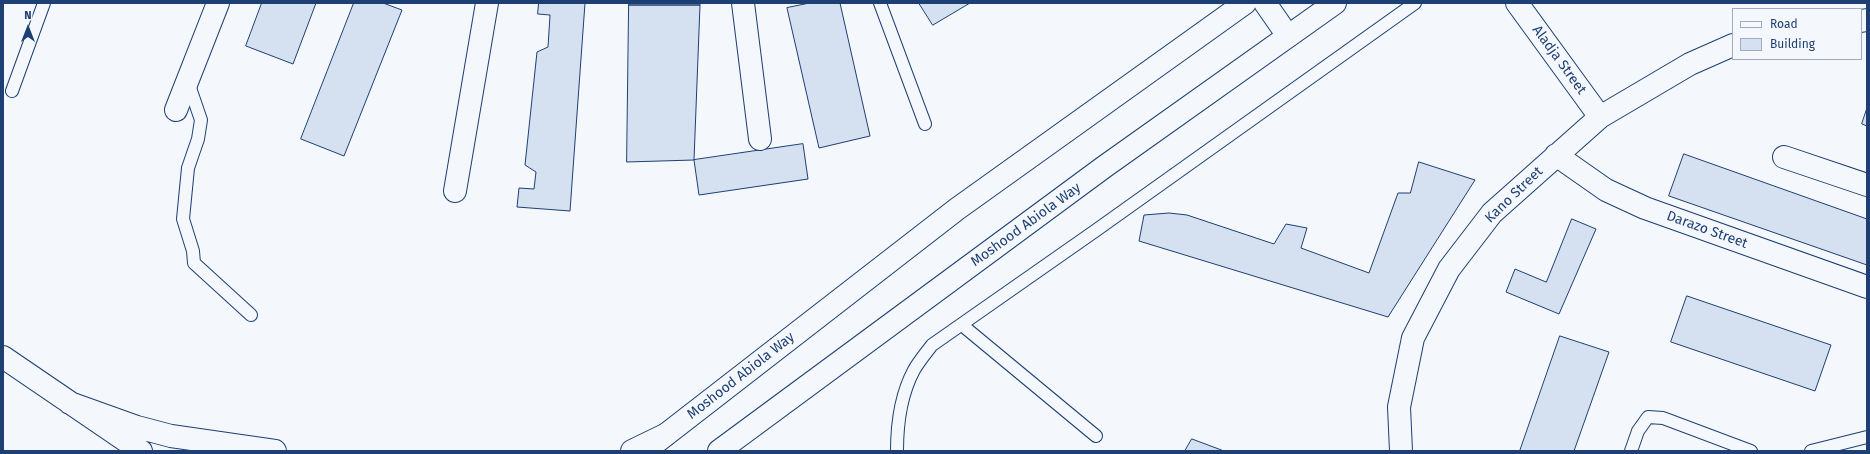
<!DOCTYPE html>
<html>
<head>
<meta charset="utf-8">
<style>
  body { margin:0 }
  #map { position:relative; width:1870px; height:454px; overflow:hidden; background:#f4f7fb; font-family:"Fira Sans",sans-serif }
  canvas { display:block }
  .frame { position:absolute; inset:0; border:4px solid #1d3f73; pointer-events:none }
  .legend { position:absolute; left:1732px; top:8px; width:130px; height:52px; box-sizing:border-box; background:#f4f7fb; border:1px solid #9eadc5; margin:0; padding:5px 7px; list-style:none; font-size:12px; color:#1d3f73 }
  .legend li { display:flex; align-items:center; gap:8px; height:20px }
  .legend b { width:20px; border:1px solid #9eadc5 }
  .north { position:absolute; left:8px; top:8px; width:40px; height:40px; -webkit-text-stroke:3px #f4f7fb; paint-order:stroke; rotate:0deg; font-size:11px; font-weight:700; line-height:16px; text-align:center; color:#1d3f73 }
  .north::after { content:''; display:block; margin:auto; width:14px; height:18px; background:#1d3f73; clip-path:polygon(50% 0,100% 100%,50% 72%,0 100%) }
</style>
</head>
<body>
<div id="map">
<canvas width="1870" height="454"></canvas>
<div class="frame"></div>
<ul class="legend">
<li><b style="height:5px;background:#f4f7fb"></b>Road</li>
<li><b style="height:11px;background:#d5e0f0"></b>Building</li>
</ul>
<div class="north">N</div>
</div>
<script>
const ctx = document.querySelector('canvas').getContext('2d');
ctx.lineJoin = 'round';
function paint(path, color) {
  ctx.fillStyle = color;
  ctx.fill(path, 'evenodd');
}
function strokePath(path, color, width, dash) {
  ctx.strokeStyle = color;
  ctx.lineWidth = width;
  ctx.lineCap = dash ? 'butt' : 'round';
  ctx.setLineDash(dash || []);
  ctx.stroke(path);
}
function drawText(font, color, halo, rows, align = 'center') {
  ctx.font = font + ' "Fira Sans",sans-serif';
  ctx.lineWidth = 3;
  ctx.setLineDash([]);
  ctx.textBaseline = 'middle';
  ctx.strokeStyle = halo;
  ctx.fillStyle = color;
  for (const [text, x, y, turn = 0] of rows) {
    ctx.save();
    ctx.translate(x, y);
    ctx.rotate((+turn || 0) * Math.PI / 180);
    ctx.textAlign = isNaN(turn) ? turn : align;
    if (halo) ctx.strokeText(text, 0, 0);
    ctx.fillText(text, 0, 0);
    ctx.restore();
  }
}
const building = new Path2D(`
  M262,3H316L293,64L246,46Z
  M354,3H383L402,10L344,156L301,139Z
  M539,3H585L570,211L517,207L519,188L534,189L536,172L525,165L537,52L548,47L550,15L538,14Z
  M629,3H700V5H629Z
  M810,3H840L870,136L819,148L787,8Z
  M919,3H970L933,25Z
  M629,5H700L694,160L627,162Z
  M1867,108V126L1862,124Z
  M803,144L808,179L699,195L694,160Z
  M1684,154L1867,219V265L1669,196Z
  M1419,162L1475,180L1388,317L1139,241L1144,215L1169,213L1187,215L1274,244L1286,224L1307,228L1301,248L1369,273L1398,193H1410Z
  M1572,219L1596,229L1559,314L1506,292L1515,269L1546,282Z
  M1687,296L1831,345L1815,391L1671,342Z
  M1560,336L1609,352L1574,451H1520Z
  M1192,439L1224,451H1185Z`);
paint(building, '#d5e0f0');
strokePath(building, '#1d3f73', 1);
const lane = new Path2D(`
  M880,3L925,124
  M188,82L201,120L198,139L188,168L183,219L193,251L194,263L251,315
  M12,91L44,3
  M962,325L1096,436
  M897,451C897,425 901,394 914,370C919,361 926,353 932,345L1095,231L1415,3
  M1631,451L1638,431L1648,417L1663,418L1751,451
  M1811,451L1867,437`);
const street = new Path2D(`
  M743,3L760,139
  M1265,3L1288,36
  M1517,3L1600,117
  M1861,21L1867,20
  M176,110L218,3
  M1556,155L1606,190L1645,208L1867,287
  M1784,157L1867,185
  M455,191L487,3
  M1401,451L1399,407L1413,338L1449,269L1492,213L1600,117L1690,64L1733,45`);
const secondary = new Path2D(`
  M650,447L957,209L1245,3
  M719,451L1104,167L1335,3`);
const highway = new Path2D(`
  M3,357L141,451
  M70,403L137,427L171,436L275,451
  M632,451L665,435`);
strokePath(lane, '#1d3f73', 14);
strokePath(street, '#1d3f73', 24);
strokePath(secondary, '#1d3f73', 24);
strokePath(highway, '#1d3f73', 24);
strokePath(lane, '#f4f7fb', 12);
strokePath(street, '#f4f7fb', 22);
strokePath(secondary, '#f4f7fb', 22);
strokePath(highway, '#f4f7fb', 22);
drawText('14px', '#1d3f73', '#f4f7fb', [
  ["Aladja Street",1559,60,54],
  ["Kano Street",1514,195,-44],
  ["Moshood Abiola Way",1026,225,-36],
  ["Darazo Street",1707,230,20],
  ["Moshood Abiola Way",741,376,-38]
]);
</script>
</body>
</html>
